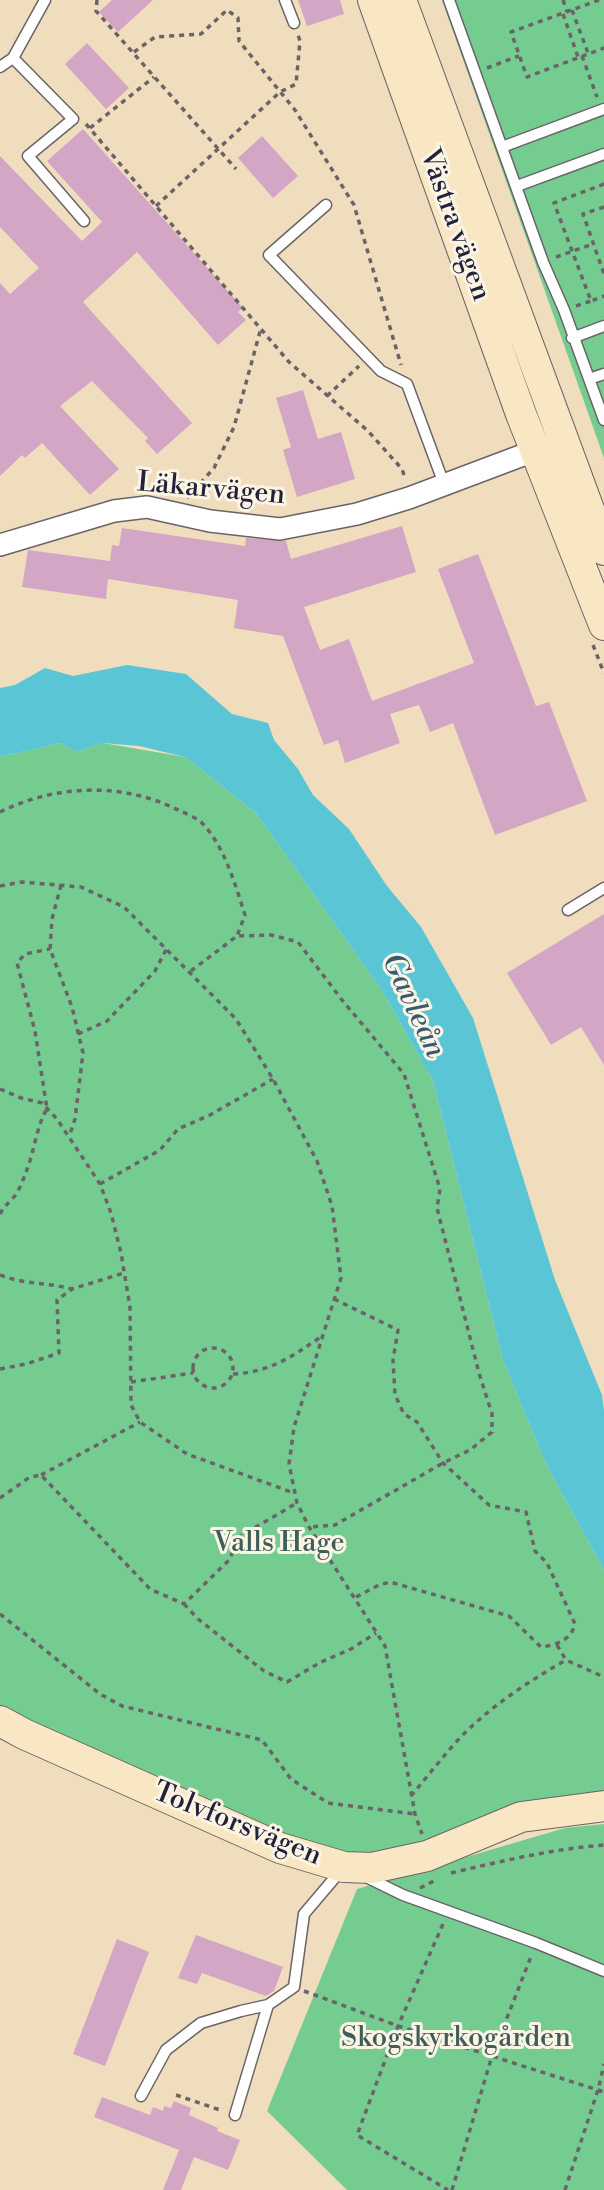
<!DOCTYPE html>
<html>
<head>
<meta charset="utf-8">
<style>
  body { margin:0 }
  canvas { display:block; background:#f0ddbd }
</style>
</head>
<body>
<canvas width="604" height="2190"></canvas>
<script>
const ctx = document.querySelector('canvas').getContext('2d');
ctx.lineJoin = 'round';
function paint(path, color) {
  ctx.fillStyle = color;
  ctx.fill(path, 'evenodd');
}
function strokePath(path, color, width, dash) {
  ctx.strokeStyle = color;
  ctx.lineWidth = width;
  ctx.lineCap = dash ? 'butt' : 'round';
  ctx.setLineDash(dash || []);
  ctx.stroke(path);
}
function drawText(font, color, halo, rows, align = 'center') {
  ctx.font = font + ' "Libre Bodoni",serif';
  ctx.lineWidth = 6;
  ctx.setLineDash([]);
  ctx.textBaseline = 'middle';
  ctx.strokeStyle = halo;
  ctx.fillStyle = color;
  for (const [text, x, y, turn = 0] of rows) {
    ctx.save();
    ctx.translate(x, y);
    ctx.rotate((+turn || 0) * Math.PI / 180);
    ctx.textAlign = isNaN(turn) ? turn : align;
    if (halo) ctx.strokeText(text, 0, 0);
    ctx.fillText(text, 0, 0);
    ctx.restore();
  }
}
paint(new Path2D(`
  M442,0H604V458Z
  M60,743L77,752L103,743L185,757L256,813L383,992L433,1081L503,1360L546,1464L604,1570V1806L344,1867L0,1721V757Z
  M604,1824V2190H347L267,2111L357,1889L565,1828Z`), '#75cc91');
paint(new Path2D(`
  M127,665L186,674L232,714L268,723L274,740L298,769L313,795L349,829L387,886L421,927L473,1018L555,1280L602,1395L604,1411V1570L546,1464L503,1360L433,1081L383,992L256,813L185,757L139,746L103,743L77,752L60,743L0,757V688L15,685L45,668L73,676Z`), '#5ac5d5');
paint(new Path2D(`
  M112,0H153L118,32L99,12Z
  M298,0H340L344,14L307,26Z
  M87,43L129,88L106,109L65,64Z
  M83,129L243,308L238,312L246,320L218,345L137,252L83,302L192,423L157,454L145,441L148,438L92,381L60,406L119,469L90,495L42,443L25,458L22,455L0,476V283L10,294L39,268L0,227V156L82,241L102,222L47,161Z
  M262,136L298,176L273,198L238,158Z
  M303,390L318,439L341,432L355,479L297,497L283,450L291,447L276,398Z
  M402,526L416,572L304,607L320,650L349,639L372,701L474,663L438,569L478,554L536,706L549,702L587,801L495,835L453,723L430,732L419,705L390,714L400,743L345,763L338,740L324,745L283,636L234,628L238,600L108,579L106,599L22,587L28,550L110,561L112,545L119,546L122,528L245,546L246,538L286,541L291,559Z
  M604,914V1065L581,1027L551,1045L507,973Z
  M196,1935L283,1967L274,1991L266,1996L202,1973L197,1984L178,1978Z
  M117,1939L149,1952L105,2066L73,2054Z
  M102,2097L150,2115L153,2107L163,2111L164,2106L171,2108L174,2101L191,2108L189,2115L218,2128L217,2131L240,2140L228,2170L194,2157L181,2190H163L179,2150L94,2117Z`), '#d3a6c6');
const lane = new Path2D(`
  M285,0L294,23
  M449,0L543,262L564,310L604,420
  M13,58L73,119L28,156L84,221
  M0,67L13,58L45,0
  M502,147L604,109
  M517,186L604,154
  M326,205L269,255L381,371L407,384L444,484
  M572,338L604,326
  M589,379L604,374
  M568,910L604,888
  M366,1877L403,1895L536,1943L604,1971
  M141,2096L166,2050L201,2023L241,2011L268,2005
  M235,2115L268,2005L294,1987L304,1914L343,1868`);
const street = new Path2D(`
  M0,545L114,511L147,507L210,521L280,529L357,514L409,498L547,446`);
const secondary = new Path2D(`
  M373,0L521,414L604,625
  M401,0L604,550
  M0,1721L24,1734L280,1848L344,1867L372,1868L427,1856L521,1817L604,1806`);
strokePath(lane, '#6a6368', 13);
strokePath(street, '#6a6368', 24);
strokePath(secondary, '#6a6368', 32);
strokePath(new Path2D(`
  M97,0L96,11L236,169
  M563,0L567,12
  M599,0L511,32L527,77L604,48
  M572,10L588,53
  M563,14L578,57
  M134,52L155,37L201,34L227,10L238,18L239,41L295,110L354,205L401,365
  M582,56L597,97
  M487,68L519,56
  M86,124L289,362L368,431L402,469L405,478
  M90,128L154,77
  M604,184L554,203L591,301L604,296
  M156,206L280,92L296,84L300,41L298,35
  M604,207L583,214L604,274
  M556,257L593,244
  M576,306L591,301
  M327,396L359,366
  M187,498L214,468L234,427L261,328
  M593,645L604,673
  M0,812C57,784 124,782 180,811C187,814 197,818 203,824C225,848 235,884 245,915L237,936
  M61,885L52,919L50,949L72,1007L83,1053L75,1119L69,1137
  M0,886L22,882L81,887L124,907L236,1019L273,1079L317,1161L332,1206L341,1278L294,1427L289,1464L297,1503L309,1527L385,1646L415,1814L422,1834
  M191,971L237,936L271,935L298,942L342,1000L404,1074L440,1189L437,1208L479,1373L492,1414V1432L470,1450L443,1463L335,1525L309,1527
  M78,1034L107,1021L155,971L167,948
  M0,1089L21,1098L42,1103L57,1119L100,1184L111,1213L121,1253L130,1307L131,1405L140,1422L187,1454L294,1493
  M100,1184L160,1150L178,1129L210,1115L273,1079
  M0,1214C4,1206 9,1203 14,1197C19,1191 23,1180 26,1172C34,1153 37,1124 47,1109L35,1031L17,963L25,954L50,949
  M0,1275C26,1285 46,1282 72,1289
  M334,1299L398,1330L393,1360L395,1395L404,1414L417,1422L443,1463L489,1505L526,1512L535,1551L547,1563L575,1624C571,1640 557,1645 541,1647L509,1616L390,1582L379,1585L356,1597
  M193 1368a20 20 0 1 1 40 0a20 20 0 1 1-40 0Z
  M0,1369L26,1364L59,1353L57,1300L72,1289L124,1273
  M233,1374C270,1372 292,1357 322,1336
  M131,1382L193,1373
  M41,1475L140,1422
  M0,1498L30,1477L41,1475L150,1589L184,1604L230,1559L237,1538L297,1503
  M184,1604L198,1619L264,1671L287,1682L321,1662L351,1649L376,1633
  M0,1614L100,1694L122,1706L262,1740L291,1779L328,1803L415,1814
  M557,1645L566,1660L604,1677
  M411,1796C426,1778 441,1759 457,1741C488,1708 526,1683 566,1660
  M451,1873C502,1861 552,1849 604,1845
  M420,1888L438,1879
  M443,1924L398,2026L357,2135L448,2190
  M304,1991L398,2026L604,2092
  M176,2095L223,2111
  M452,2190L492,2056L532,1954
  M565,2190L598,2090L604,2064`), '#6a6368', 3.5, [5, 5]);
strokePath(lane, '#fff', 10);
strokePath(street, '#fff', 21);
strokePath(secondary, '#f9e7c3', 30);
drawText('28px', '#22223b', '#fcf5e5', [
  ["Västra vägen",454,225,70],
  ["Läkarvägen",211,490,5],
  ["Tolvforsvägen",237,1825,22]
]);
drawText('28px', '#3f5e59', '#fcf5e5', [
  ["Valls Hage",279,1544],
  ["Skogskyrkogården",456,2039]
]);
drawText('italic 30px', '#365b71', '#fcf5e5', [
  ["Gavleån",412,1006,65]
]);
</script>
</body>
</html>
